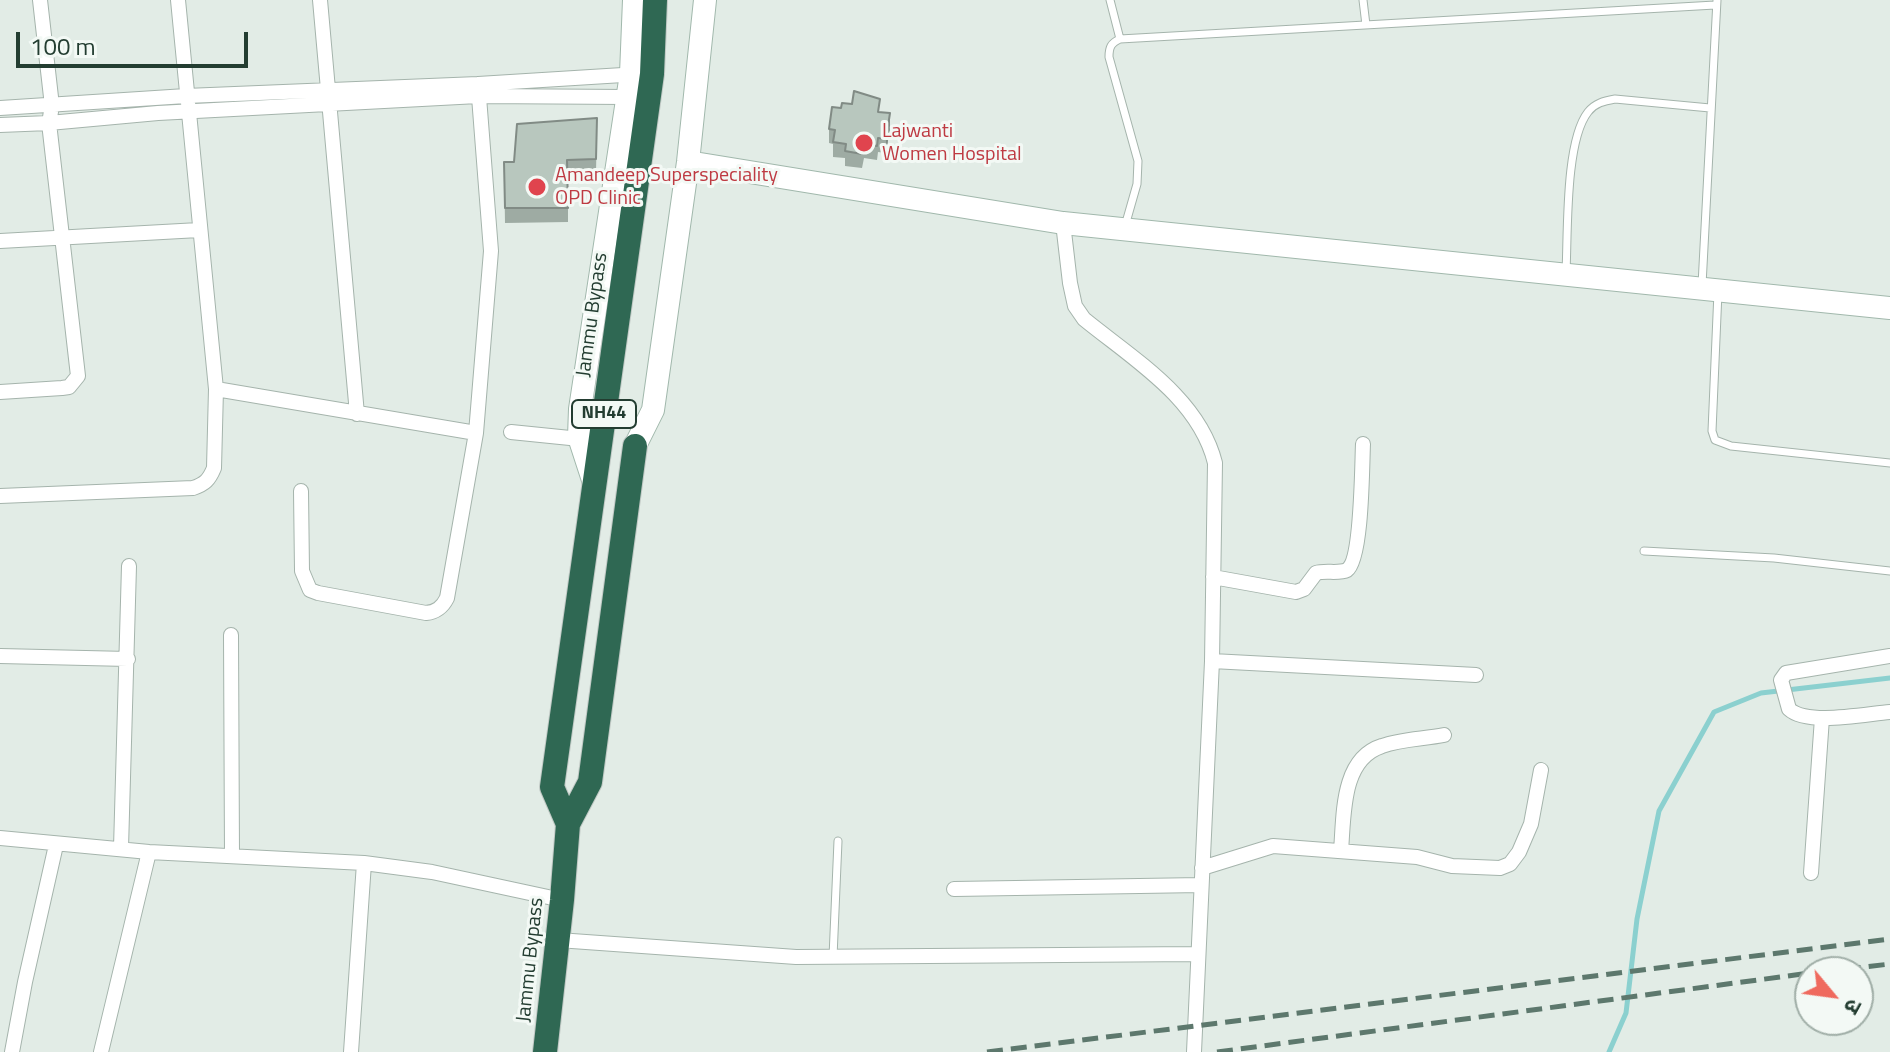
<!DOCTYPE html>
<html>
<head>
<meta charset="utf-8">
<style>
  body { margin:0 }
  #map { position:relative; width:1890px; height:1052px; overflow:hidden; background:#e2ece6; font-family:"Titillium Web","Noto Sans Devanagari",sans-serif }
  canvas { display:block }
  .north { position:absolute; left:1794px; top:956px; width:80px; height:80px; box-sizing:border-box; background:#f3f9f5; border:2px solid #a0aea7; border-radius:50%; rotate:119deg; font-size:22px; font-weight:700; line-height:32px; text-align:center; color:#233d31 }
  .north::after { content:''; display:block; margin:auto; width:28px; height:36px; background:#ef6a5e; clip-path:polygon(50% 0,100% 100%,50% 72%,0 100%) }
  .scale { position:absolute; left:16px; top:32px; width:232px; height:36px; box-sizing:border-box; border:4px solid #233d31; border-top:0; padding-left:10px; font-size:24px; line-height:28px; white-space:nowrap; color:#233d31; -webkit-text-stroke:6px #f3f9f5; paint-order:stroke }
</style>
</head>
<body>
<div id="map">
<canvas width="1890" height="1052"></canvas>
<div class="north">उ</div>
<div class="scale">100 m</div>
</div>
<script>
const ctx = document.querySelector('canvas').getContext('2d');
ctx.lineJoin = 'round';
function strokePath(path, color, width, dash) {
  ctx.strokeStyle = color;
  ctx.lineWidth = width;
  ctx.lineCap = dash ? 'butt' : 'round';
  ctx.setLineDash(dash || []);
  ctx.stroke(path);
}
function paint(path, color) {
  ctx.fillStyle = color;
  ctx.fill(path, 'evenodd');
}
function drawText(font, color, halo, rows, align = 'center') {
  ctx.font = font + ' "Titillium Web",sans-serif';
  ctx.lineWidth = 6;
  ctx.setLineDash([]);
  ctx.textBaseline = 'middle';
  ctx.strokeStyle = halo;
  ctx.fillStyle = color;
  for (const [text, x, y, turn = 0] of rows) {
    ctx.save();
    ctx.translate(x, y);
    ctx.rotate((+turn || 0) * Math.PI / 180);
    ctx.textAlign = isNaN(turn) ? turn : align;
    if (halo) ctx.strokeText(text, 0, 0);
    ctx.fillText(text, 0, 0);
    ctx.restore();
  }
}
strokePath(new Path2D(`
  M1609,1052L1626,1013L1637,919L1659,811L1714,712L1761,693L1890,678`), '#8bd0cf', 5);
const lane = new Path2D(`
  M1110,0L1120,39
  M1363,0L1366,25
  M1125,226L1137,184L1138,161L1109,57C1109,47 1111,43 1120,39L1715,5
  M1566,272C1568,233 1565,141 1588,112C1595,103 1604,101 1615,99L1710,108
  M1702,285L1717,0
  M1718,292L1712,431L1715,440L1731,446L1890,463
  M1644,551L1774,558L1890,571
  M833,957L838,841`);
const street = new Path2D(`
  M178,0L216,389
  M320,0L357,414
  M0,108L186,96L478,84L639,74
  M0,125L49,123L158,113L478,96L627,97
  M1063,223L1070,283L1075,306L1084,319C1133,359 1199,398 1215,463L1212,661L1194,1052
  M0,241L199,230
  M0,392L62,388L69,387L78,376L49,123L52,106L40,0
  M511,432L580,439
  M301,491L302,571L310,590L318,593L426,613C436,612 442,608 447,598L476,433L491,251L478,84
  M0,496L193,488C205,484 209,480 214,468L216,389L476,433
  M1213,577L1296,592L1304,589L1316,573C1325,570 1339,574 1347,570C1362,560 1362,464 1363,444
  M231,635L232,856
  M0,656L128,659
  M1890,656L1786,673L1781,680L1789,709C1807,726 1865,714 1890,712
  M1212,661L1476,675
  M0,838L149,852L364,863L432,872L562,900
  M121,848L129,566
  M1341,851C1344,815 1341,759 1382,746C1401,739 1424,739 1444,735
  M1202,868L1273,846L1417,857L1452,866L1500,868L1510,864L1519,852L1531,824L1541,770
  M1811,873L1822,718
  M954,889L1201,885
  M558,940L796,957L1197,954
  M12,1052L25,982L56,845
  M101,1052L149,852
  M351,1052L364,863`);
const secondary = new Path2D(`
  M688,162L1063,223L1890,308
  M635,446L653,410L688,162L705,0
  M594,483L579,437L580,409L631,74L634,0`);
const highway = new Path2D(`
  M568,824L552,787L652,74L655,0
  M545,1052L562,900L568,824L590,782L635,446`);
strokePath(lane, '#a5b4ac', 9);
strokePath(street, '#a5b4ac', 16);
strokePath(secondary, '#a1b8ac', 24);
strokePath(highway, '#c1c9c5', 26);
strokePath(lane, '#fff', 7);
strokePath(street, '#fff', 14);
strokePath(secondary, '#fff', 22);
strokePath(highway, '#2f6853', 24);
strokePath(new Path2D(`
  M1821,972L1890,964
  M987,1052L1890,939
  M1217,1052L1810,973`), '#5d786d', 5, [16, 8]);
paint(new Path2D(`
  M880,112L890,128L886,153L878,152L877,160L864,158L862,168L845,166V158L833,157V144L829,143V129Z
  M597,118L596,173L568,174V222L505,223L504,162H514Z`), '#9eaba3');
paint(new Path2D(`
  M890,113V128L886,153V139Z`), '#818b85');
const building = new Path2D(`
  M854,91L880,99L878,112L890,113L886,139L878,138L877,146L864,144L862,154L845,151L846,144L833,142L835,130L829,129L832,107L841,108L842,103L852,104Z
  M597,118L596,159L567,160L568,208H505L504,162H514L517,124Z`);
paint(building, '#b8c7be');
strokePath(building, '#818b85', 2);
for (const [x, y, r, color] of [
  [864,143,10,"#e0444e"],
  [537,187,10,"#e0444e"]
]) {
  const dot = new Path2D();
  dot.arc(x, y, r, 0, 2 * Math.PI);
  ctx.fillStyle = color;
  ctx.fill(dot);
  strokePath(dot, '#f3f9f5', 3);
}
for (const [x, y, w] of [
  [604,414,64]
]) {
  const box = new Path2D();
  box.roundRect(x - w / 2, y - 14, w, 28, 6);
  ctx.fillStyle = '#f3f9f5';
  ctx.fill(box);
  strokePath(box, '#233d31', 2);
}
drawText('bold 18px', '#233d31', null, [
  ["NH44",604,414]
]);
drawText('20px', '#be3a42', '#f3f9f5', [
  ["Lajwanti",882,132],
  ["Women Hospital",882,155],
  ["Amandeep Superspeciality",555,176],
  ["OPD Clinic",555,199]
], 'left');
drawText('20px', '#233d31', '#f3f9f5', [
  ["Jammu Bypass",593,315,-82],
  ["Jammu Bypass",531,960,-84]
]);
</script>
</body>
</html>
